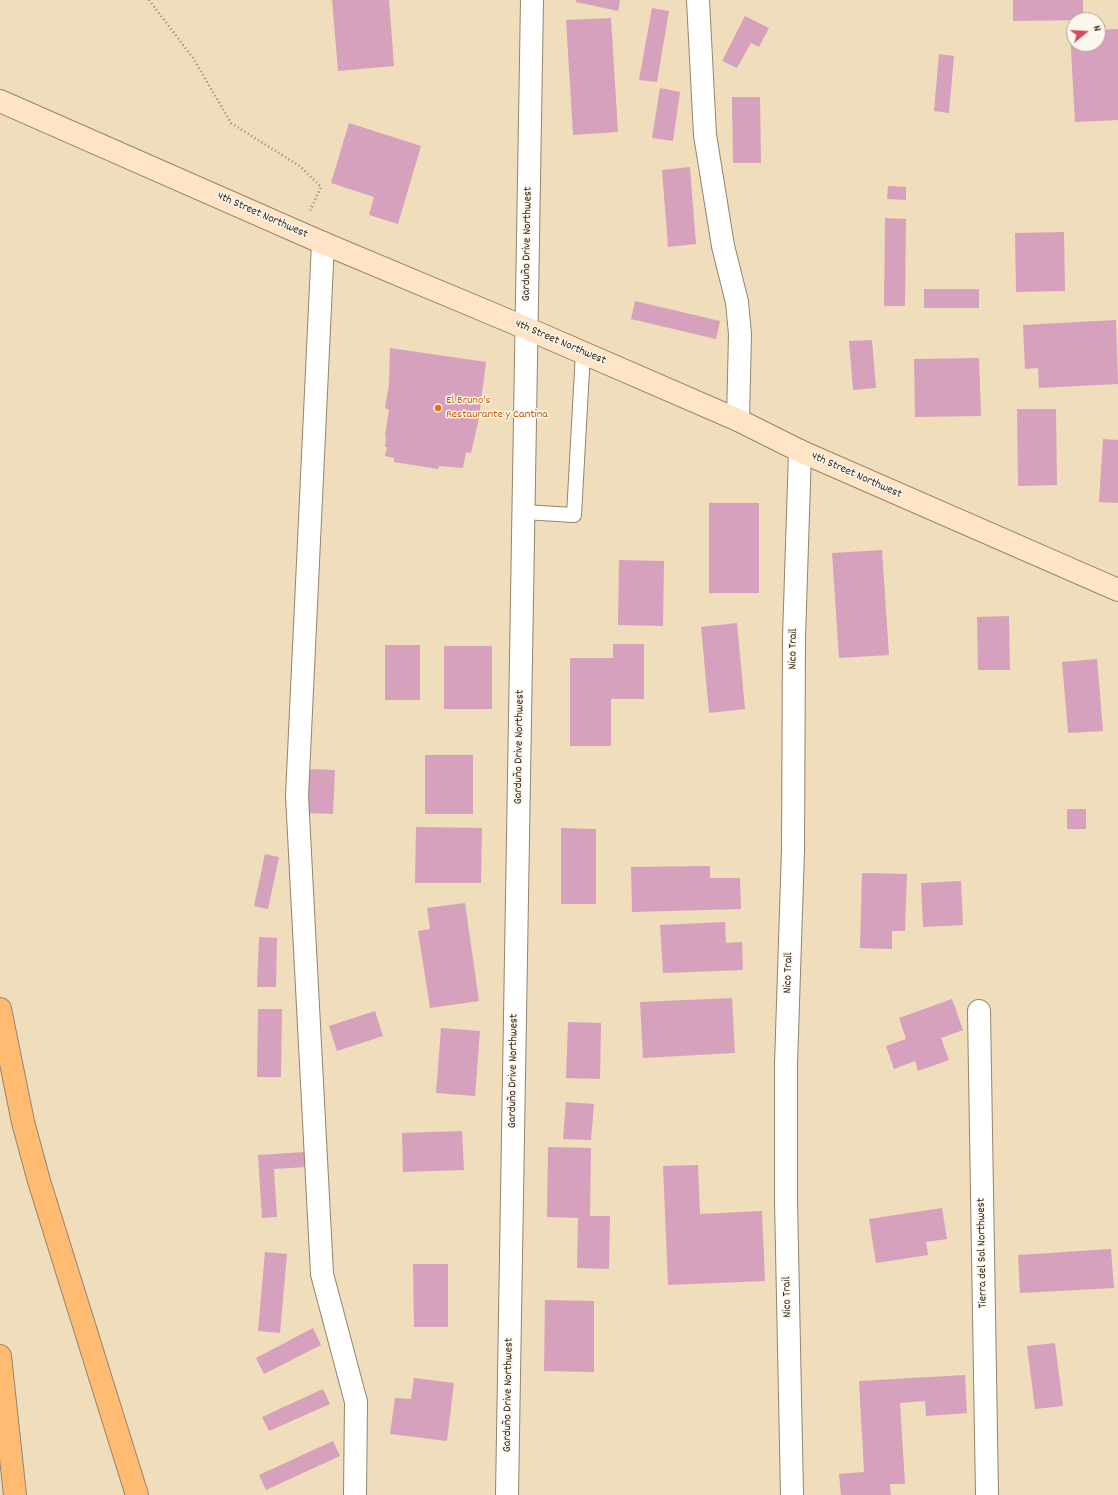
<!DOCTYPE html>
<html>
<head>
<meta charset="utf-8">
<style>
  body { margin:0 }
  #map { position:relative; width:1118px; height:1495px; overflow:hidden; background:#efddbb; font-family:Dekko,sans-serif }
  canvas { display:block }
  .north { position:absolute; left:1066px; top:12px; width:40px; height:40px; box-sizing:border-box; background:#fbf7ec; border:1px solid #aea59a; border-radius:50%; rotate:72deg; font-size:11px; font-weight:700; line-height:16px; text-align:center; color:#3b2a1e }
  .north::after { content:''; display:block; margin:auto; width:14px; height:18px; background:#d1495b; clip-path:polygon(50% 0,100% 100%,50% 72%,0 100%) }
</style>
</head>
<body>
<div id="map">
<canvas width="1118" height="1495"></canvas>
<div class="north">N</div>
</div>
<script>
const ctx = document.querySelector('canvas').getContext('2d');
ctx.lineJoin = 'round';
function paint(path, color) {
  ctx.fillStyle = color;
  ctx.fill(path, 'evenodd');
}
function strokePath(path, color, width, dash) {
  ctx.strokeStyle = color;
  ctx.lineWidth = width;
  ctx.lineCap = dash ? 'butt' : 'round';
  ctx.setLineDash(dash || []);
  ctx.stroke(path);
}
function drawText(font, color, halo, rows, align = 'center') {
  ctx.font = font + ' Dekko,sans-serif';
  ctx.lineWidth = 3;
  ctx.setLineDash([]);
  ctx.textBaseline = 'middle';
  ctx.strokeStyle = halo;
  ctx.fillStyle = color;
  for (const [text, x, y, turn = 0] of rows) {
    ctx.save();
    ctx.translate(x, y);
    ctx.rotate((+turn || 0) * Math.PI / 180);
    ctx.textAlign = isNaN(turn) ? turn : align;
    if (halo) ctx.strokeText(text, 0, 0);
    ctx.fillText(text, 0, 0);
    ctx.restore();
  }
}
paint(new Path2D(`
  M332,0H389L394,66L338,71Z
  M576,0H620L618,11L576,2Z
  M1013,0H1083V20L1013,21Z
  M652,8L669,11L657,82L639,80Z
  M745,16L769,28L759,47L751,43L737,68L722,61Z
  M611,18L618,132L573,135L566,20Z
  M1118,29V120L1075,122L1070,31H1074V44H1098V30Z
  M939,54L954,56L949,113L934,111Z
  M660,88L680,92L673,141L652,138Z
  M732,97H760L761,163H733Z
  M349,123L421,146L398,224L369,215L374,197L331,183Z
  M690,167L696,244L668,247L662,170Z
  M888,186L906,187V200L887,199Z
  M885,218L906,219L905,306H884Z
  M1064,232L1065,291L1016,292L1015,233Z
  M924,289H979V308H924Z
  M635,301L720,321L716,339L631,319Z
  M1116,320L1118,384L1039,388L1038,368L1025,369L1023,325Z
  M872,340L876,388L853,390L849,341Z
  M390,348L486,362L479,418L471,453L466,452L463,468L439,466L438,469L394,462V458L385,456L387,447H385L386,437L385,436L389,410L385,408L389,384Z
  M979,358L981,416L915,417L914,359Z
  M1017,409H1056L1057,485L1018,486Z
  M1103,439L1118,440V503L1099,502Z
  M709,503H759V593H709Z
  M882,550L889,655L839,658L832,553Z
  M619,560L664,561L663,626L618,625Z
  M1009,616L1010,670H978L977,617Z
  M737,623L745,709L709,713L701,627Z
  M613,644H644V699H611V746H570V658H613Z
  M385,645H420V700H385Z
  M444,646H492V709H444Z
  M1097,659L1103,731L1068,733L1062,662Z
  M425,755H473V814H425Z
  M307,769L335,770L333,814L305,813Z
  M1067,809H1086V829H1067Z
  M416,827L482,828L481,883H415Z
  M561,828L596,829V904H561Z
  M265,854L279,857L268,909L254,906Z
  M710,866V878H740L741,909L632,912L631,867Z
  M862,873L907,874L905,931H892V949L860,948Z
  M961,881L963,925L923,927L921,883Z
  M465,903L479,1001L430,1008L418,931L430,929L427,908Z
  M725,922L726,943L742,942L743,970L663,973L660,925Z
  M259,937L277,938L276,987H257Z
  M732,998L735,1053L643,1058L640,1002Z
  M952,999L963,1030L941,1038L949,1060L918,1071L915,1061L894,1069L886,1046L906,1039L899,1018Z
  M258,1009H282L281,1077H257Z
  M375,1011L383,1036L337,1051L329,1026Z
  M568,1022L601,1023L600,1079L566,1078Z
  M441,1028L480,1031L475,1096L436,1093Z
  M566,1102L594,1104L591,1140L563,1139Z
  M462,1131L464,1170L403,1172L402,1133Z
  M548,1147L591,1148L590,1216H610L609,1269L577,1268L578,1218L547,1217Z
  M305,1152L306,1167L274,1169L277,1217L262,1218L258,1155Z
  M698,1165L700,1214L762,1211L765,1281L668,1285L663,1166Z
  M942,1208L947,1239L926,1242L928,1255L876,1263L869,1219Z
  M1111,1249L1114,1288L1020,1293L1018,1255Z
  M265,1252L287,1254L280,1333L258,1331Z
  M413,1264H448V1327H414Z
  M545,1300L594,1301V1372L544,1371Z
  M313,1328L321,1345L264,1374L256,1358Z
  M1055,1343L1063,1406L1035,1409L1027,1346Z
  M965,1375L967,1413L926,1416L925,1401L900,1403L905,1484H890L891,1495H841L839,1474L864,1472L859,1381Z
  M414,1378L454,1383L447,1441L390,1434L395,1398L411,1399Z
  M323,1389L330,1404L269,1431L262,1417Z
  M333,1441L340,1456L266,1490L259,1475Z`), '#d6a1bc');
const lane = new Path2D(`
  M523,512L574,515L583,352`);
const street = new Path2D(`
  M698,0L705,135L723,246L737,302L740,334L738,420
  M323,243L297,796L322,1274L356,1402L355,1495
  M979,1011L987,1495
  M507,1495L532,0
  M792,1495L786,1199V1064L793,850L794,638L800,451`);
const secondary = new Path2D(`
  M0,101L323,243L526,328L738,420L800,451L1118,590`);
const highway = new Path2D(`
  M0,1009L23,1122L39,1181L137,1495
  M0,1356L15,1495`);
strokePath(lane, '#95846c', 16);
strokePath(street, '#95846c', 24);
strokePath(secondary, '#95846c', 24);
strokePath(highway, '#95846c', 24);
strokePath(new Path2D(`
  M149,0L193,58L231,123L301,167L321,187L310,211`), '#95846c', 2.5, [1, 3]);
strokePath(lane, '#fff', 14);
strokePath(street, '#fff', 22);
strokePath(secondary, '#ffe4c6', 22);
strokePath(highway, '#febb71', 22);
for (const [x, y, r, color] of [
  [438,408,4,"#e8710a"]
]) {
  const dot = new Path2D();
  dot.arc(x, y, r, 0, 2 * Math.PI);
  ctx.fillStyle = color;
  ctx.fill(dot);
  strokePath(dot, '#fbf7ec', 1.5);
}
drawText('12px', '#3b2a1e', '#fbf7ec', [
  ["4th Street Northwest",262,216,24],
  ["Garduño Drive Northwest",528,244,-89],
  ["4th Street Northwest",560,343,23],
  ["4th Street Northwest",856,476,24],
  ["Nico Trail",794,649,-89],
  ["Garduño Drive Northwest",520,747,-89],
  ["Nico Trail",789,973,-88],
  ["Garduño Drive Northwest",514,1071,-89],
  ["Tierra del Sol Northwest",983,1253,-91],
  ["Nico Trail",788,1297,-91],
  ["Garduño Drive Northwest",509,1395,-89]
]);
drawText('12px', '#c56008', '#fbf7ec', [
  ["El Bruno's",446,401],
  ["Restaurante y Cantina",446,415]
], 'left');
</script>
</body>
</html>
